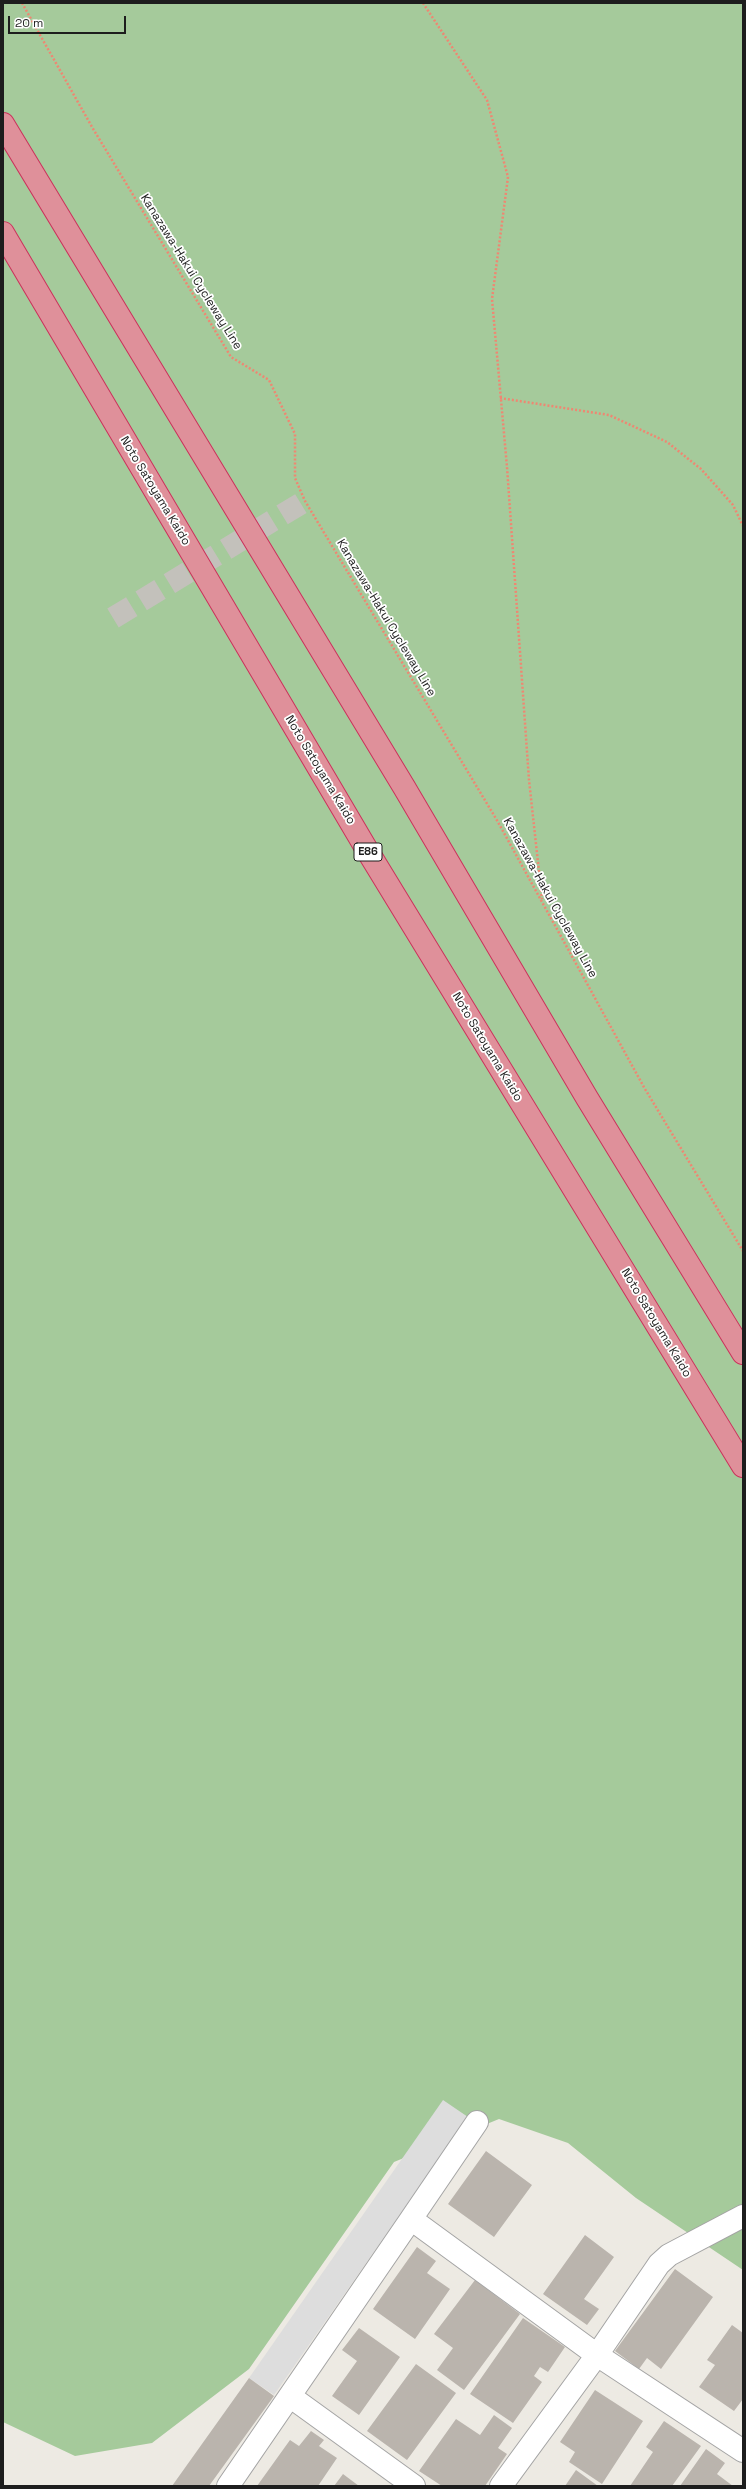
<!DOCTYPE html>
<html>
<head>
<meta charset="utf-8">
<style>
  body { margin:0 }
  #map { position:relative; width:746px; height:2489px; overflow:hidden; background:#edeae3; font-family:"Space Grotesk",sans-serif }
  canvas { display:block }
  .frame { position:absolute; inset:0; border:4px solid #1d1d1d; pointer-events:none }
  .scale { position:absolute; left:8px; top:16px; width:118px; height:18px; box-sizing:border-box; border:2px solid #1d1d1d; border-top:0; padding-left:5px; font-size:12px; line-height:14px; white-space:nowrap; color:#1d1d1d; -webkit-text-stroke:3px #fff; paint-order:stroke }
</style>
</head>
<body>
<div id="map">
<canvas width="746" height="2489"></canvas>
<div class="frame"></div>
<div class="scale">20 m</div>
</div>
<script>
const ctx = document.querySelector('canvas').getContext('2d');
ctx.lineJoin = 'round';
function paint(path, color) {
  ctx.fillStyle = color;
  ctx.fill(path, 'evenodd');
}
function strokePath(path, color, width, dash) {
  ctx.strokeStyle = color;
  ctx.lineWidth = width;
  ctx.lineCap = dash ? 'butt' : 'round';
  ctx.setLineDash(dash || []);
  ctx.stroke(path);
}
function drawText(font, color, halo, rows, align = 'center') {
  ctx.font = font + ' "Space Grotesk",sans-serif';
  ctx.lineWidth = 3.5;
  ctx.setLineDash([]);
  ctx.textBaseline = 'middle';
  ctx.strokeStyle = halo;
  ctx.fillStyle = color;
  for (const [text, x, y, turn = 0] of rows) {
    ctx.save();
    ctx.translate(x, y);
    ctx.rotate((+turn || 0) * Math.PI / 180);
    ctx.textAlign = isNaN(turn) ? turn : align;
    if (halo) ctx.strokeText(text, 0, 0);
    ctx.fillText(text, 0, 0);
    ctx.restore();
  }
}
paint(new Path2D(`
  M3,3H743V2270L636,2198L568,2143L499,2119L394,2162L249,2369L152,2443L75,2456L3,2422Z`), '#a5ca9b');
paint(new Path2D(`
  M443,2100L468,2117L274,2395L249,2378Z`), '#ddd');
paint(new Path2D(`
  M486,2151L532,2185L494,2237L448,2204Z
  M585,2235L614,2257L584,2299L599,2309L587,2325L543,2294Z
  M417,2247L436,2261L427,2273L450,2289L415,2339L373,2309Z
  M675,2269L713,2297L661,2369L647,2358L639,2369L615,2351Z
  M475,2280L520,2314L464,2390L437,2370L453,2348L434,2334Z
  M523,2318L565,2347L548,2372L540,2367L534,2376L542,2382L513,2423L470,2394Z
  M732,2325L743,2333V2399L734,2411L699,2387L715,2365L707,2360Z
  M359,2328L400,2357L359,2415L332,2396L357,2361L342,2350Z
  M416,2364L456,2393L407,2460L367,2431Z
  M249,2378L274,2396L209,2486H172Z
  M595,2390L643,2421L602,2484L569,2462L575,2452L560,2442Z
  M494,2415L512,2428L498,2448L507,2454L485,2486H442L419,2471L456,2419L480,2435Z
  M664,2421L701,2446L672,2486H630L653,2452L646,2447Z
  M311,2431L324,2440L319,2446L337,2458L318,2486H257L290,2440L299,2446Z
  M706,2449L725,2463L717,2474L733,2486H680Z
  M576,2470L598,2486H565Z
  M343,2474L359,2486H334Z`), '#bab4ad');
strokePath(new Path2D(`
  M113,618L305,501`), '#c3c1bb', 22, [22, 11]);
const minor = new Path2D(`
  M411,2219L477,2122
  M291,2397L414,2486
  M228,2486L411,2219L597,2355L743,2451
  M501,2486L597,2355L659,2264L669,2255L743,2216`);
const motorway = new Path2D(`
  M3,124L404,787L587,1098L743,1353
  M3,233L370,855L743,1466`);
strokePath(minor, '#a4a4a4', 24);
strokePath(motorway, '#cb315b', 24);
strokePath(new Path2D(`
  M22,3L92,127L231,357L269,380L295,434V478L305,501L498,822L645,1089L743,1251
  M423,3L487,100L508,177L492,299L507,467L529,780L542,899
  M500,398L609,415L667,442L701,469L733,505L743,526`), '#ef8772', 2.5, [2, 2]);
strokePath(minor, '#fff', 22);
strokePath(motorway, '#df909a', 22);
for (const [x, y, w] of [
  [368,852,28]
]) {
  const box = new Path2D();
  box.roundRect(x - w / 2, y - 9, w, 18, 3);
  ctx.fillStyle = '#fff';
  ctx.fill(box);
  strokePath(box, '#1d1d1d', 1);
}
drawText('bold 11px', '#1d1d1d', null, [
  ["E86",368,852]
]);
drawText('12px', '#1d1d1d', '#fff', [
  ["Kanazawa-Hakui Cycleway Line",191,272,58],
  ["Noto Satoyama Kaido",155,491,59],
  ["Kanazawa-Hakui Cycleway Line",386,618,59],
  ["Noto Satoyama Kaido",320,770,59],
  ["Kanazawa-Hakui Cycleway Line",550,898,61],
  ["Noto Satoyama Kaido",487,1047,59],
  ["Noto Satoyama Kaido",656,1323,59]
]);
</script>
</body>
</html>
